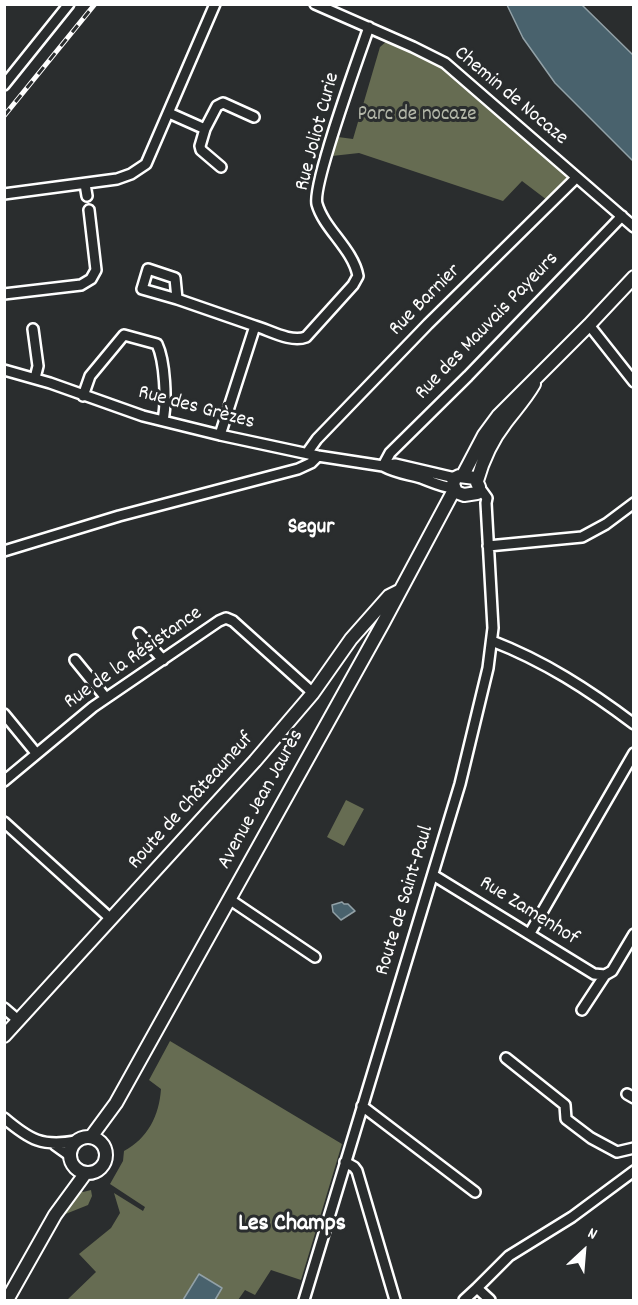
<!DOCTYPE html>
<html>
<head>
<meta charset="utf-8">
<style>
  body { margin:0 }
  #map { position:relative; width:638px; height:1305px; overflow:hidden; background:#2a2d2e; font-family:Dekko,sans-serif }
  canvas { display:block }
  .frame { position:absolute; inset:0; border:6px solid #fff; pointer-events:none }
  .north { position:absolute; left:554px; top:1221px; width:60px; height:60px; -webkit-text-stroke:4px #2a2d2e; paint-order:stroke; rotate:26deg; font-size:16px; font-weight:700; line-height:24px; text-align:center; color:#fff }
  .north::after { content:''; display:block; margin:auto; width:21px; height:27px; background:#fff; clip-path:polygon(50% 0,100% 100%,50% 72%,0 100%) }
</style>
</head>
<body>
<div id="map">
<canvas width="638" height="1305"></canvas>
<div class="frame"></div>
<div class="north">N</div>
</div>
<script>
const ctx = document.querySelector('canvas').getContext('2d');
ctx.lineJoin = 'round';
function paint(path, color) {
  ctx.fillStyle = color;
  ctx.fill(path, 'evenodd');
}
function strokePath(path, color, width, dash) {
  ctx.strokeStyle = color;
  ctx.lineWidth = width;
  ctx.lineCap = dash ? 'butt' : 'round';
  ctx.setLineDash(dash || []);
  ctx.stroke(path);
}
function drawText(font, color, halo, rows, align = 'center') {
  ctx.font = font + ' Dekko,sans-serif';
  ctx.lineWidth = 6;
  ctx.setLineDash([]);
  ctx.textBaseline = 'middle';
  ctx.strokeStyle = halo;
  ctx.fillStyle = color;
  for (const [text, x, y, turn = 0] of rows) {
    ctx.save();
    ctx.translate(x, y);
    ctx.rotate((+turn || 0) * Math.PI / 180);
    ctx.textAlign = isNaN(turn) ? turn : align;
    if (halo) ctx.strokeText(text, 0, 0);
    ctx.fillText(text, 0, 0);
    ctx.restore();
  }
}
paint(new Path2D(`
  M388,40L433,60L571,176L547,200L522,181L503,201L359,153L332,156L338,137L353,139L380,47Z
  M346,800L364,809L344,846L327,837Z
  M170,1041L342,1144L301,1280L271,1270L255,1295L245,1290L238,1300H67L96,1272L79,1254L111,1228L120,1213L114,1193L143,1211L145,1207L110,1184L123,1161L124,1151C148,1138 159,1116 161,1089L149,1080Z
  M78,1189L83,1192L91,1190L92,1196L88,1205L63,1215Z`), '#666c52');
const water = new Path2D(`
  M507,5H582L633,55V161L555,83L523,38Z
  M342,902L344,904H348L355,911L341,920L333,912L332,905Z
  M199,1274L222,1288L215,1300H183Z`);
paint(water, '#49626d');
strokePath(water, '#92a1a7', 1.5);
const minor = new Path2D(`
  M315,4L413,47L445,63L634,227
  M4,85L69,4
  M169,113L205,129L217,106L223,103L254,117
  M205,129L200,146L201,150L221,167
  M85,184L87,196
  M4,194L117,179L131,174L146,164L215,4
  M4,294L81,285L91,279L96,270L89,210
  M177,299L142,289L148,269L175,278L177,299L255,326
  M589,325L634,382
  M33,329L38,366L35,378
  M4,370L50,383L143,416L220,435L318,456L383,466C396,473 407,474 421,478C432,482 442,487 453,488
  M83,396L90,376L124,335L157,344C165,361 167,401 163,420
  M220,435L255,326C269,330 291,343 306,337L353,285L358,276C353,249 324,229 317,204C312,185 360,53 369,27
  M307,453L317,439L428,324L576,178
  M383,466L390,453L468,376L622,216
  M383,466L395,464L455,478
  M488,546L582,537L606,524L634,503
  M4,551L119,516L298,469L311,463L318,456
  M139,633L163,660
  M492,641C544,661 589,690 634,724
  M75,660L106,698
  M4,714L36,753
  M4,781L93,707L219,621L226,618L233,621L313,693
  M4,822L111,919
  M433,875L594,974L605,975
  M229,899L315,957
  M530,933L634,753
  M4,1008L18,1020
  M582,1010L605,975L612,971L634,934
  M506,1058L565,1105L566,1119L591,1138L617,1152L634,1148
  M627,1094L634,1098
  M362,1106L475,1192
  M4,1118C30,1140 42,1147 76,1141
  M55,1145L69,1155
  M345,1162L354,1167L357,1171L395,1300
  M477,1288L509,1256L572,1217L634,1171
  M304,1300L460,784L488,668L493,628L486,503L487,498L479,487
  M464,1300L477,1288L490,1300`);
const major = new Path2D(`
  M463,475L484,435L498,416L589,325L634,277
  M459,476L475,478L479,487L477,493L464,495L456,492L453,484L455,478Z
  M477,481C483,459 492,440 506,422C516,409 526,398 534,384
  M4,1036L255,761L313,693L351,639L389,596L399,591
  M70 1155a18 18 0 1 1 36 0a18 18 0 1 1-36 0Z
  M91,1137L116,1103L383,623L454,490
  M7,1300L55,1215L85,1174`);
strokePath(minor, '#fff', 14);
strokePath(major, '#fff', 16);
strokePath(minor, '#2a2d2e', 9);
strokePath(major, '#2a2d2e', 12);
const rail = new Path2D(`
  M4,116L95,4`);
strokePath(rail, '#fff', 5);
strokePath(rail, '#2a2d2e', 3, [9]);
drawText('21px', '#fff', '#2a2d2e', [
  ["Chemin de Nocaze",510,97,40],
  ["Rue Joliot Curie",319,132,-75],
  ["Rue Barnier",426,301,-45],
  ["Rue des Mauvais Payeurs",488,327,-46],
  ["Rue des Grèzes",196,409,15],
  ["Rue de la Résistance",134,659,-35],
  ["Avenue Jean Jaurès",262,800,-61],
  ["Route de Châteauneuf",192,802,-48],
  ["Route de Saint-Paul",406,901,-73],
  ["Rue Zamenhof",528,912,32]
]);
drawText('21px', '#b2b6a8', '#2a2d2e', [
  ["Parc de nocaze",417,116]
]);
drawText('bold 22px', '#fff', '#2a2d2e', [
  ["Segur",311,529]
]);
drawText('bold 24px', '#fff', '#2a2d2e', [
  ["Les Champs",292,1226]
]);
</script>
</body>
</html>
